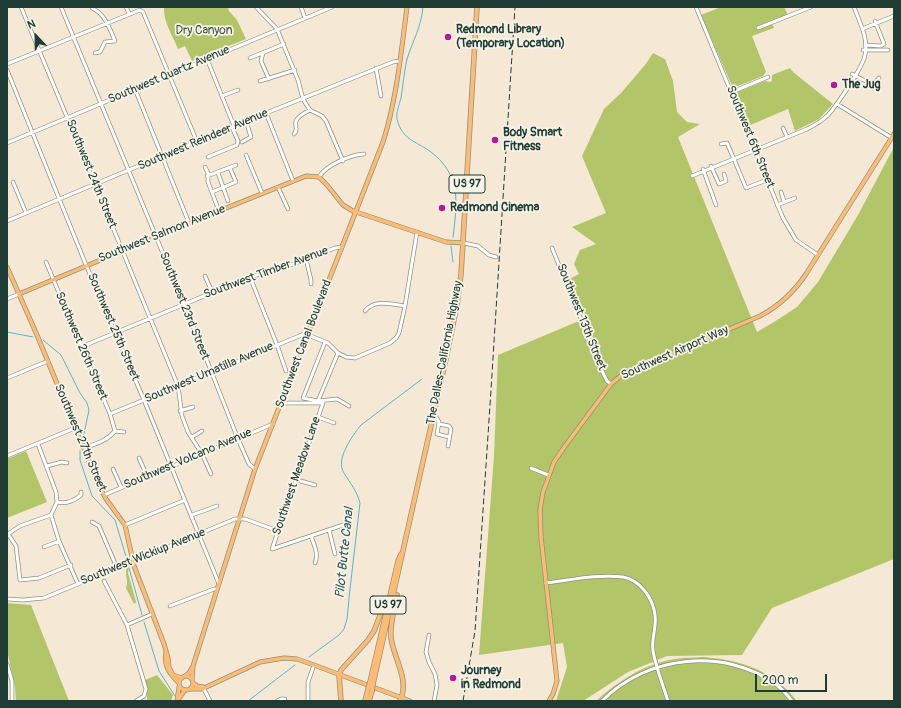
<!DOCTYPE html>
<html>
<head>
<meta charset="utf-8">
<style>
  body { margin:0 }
  #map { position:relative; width:901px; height:708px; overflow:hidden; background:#f5e9d6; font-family:Pangolin,sans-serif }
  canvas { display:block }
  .frame { position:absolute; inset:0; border:8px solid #1f3d34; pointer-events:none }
  .north { position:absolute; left:16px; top:16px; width:40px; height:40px; -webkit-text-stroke:3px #f7f3e8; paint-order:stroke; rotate:338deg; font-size:11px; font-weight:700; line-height:16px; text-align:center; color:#1f3d34 }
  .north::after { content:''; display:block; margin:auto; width:14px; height:18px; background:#1f3d34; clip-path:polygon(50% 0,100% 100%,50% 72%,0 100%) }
  .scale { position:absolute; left:755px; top:674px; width:72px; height:18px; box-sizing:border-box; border:2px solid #1f3d34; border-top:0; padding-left:5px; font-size:12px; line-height:14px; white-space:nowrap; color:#1f3d34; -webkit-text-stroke:3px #f7f3e8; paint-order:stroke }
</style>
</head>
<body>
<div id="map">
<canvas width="901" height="708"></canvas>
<div class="frame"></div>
<div class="north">N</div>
<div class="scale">200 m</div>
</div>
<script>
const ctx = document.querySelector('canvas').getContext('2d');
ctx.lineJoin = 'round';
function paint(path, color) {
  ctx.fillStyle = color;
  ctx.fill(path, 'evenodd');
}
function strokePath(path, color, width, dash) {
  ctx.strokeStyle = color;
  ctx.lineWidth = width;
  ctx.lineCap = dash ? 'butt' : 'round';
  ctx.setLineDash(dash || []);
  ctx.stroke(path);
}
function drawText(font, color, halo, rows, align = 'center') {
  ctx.font = font + ' Pangolin,sans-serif';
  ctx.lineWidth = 3.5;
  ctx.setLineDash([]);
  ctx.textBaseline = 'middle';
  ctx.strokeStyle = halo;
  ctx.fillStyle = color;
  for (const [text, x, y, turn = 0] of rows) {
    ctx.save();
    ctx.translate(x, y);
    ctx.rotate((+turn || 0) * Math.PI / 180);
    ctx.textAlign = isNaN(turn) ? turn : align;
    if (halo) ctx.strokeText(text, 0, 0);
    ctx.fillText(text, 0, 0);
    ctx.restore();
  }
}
paint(new Path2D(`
  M164,7H228L229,11L237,20L246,39L192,61L185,46L178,49C173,36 163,22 164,7Z
  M721,7H784L788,15L771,21L774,28L752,36L766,72L763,76L733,88L701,15Z
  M653,53L665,59L673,81L677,112L687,122L700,124L678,137L757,332L774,322L797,307L818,282L858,215L894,147V559L772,608L742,655L667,656L628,672L583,701H556L567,667L563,643L479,655L494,456L498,355L579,321L596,365L600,356L569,279L579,274L574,264L580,250L596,244L572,227L606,213L582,156L604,109L621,93L645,65Z
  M790,68L793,72L833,104L819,119L795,131L788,109L748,126L735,93L765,81L770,82L772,81V75Z
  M26,451L47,502L7,518V459Z
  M129,566L128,573L136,602L134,604L126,588C129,580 124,574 127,567Z
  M7,603L31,605L69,701H16L15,687L7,650Z
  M703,657C741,660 773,670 797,701H596C618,681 646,663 675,659C684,657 694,658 703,657Z
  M157,675L173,695L171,701H148C145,694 148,689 145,680Z`), '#b2c568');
strokePath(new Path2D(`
  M423,7C421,28 413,40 407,59C404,72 403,86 401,98C399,105 396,113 397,119C402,140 416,141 431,152C462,176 457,203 453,237
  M451,246L453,262
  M7,332L33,337
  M43,340L61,355L80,393L87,403L89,410L83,438
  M80,451V460L92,496L115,520L127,560
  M129,568L142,615
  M144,622L159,671L175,696
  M309,657L339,635L344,629L347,619L350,589L360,503C357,491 350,483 344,473C335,460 352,436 361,425L422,379
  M248,701L295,665`), '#54b4d3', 1);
const minor = new Path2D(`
  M21,7L95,184L178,386L182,416L188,432L202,454L211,474
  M61,7L200,343L238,439L249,464L255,469
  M126,7L129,13
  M256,7L277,29L298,80L303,99L306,104L310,110L322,116L326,121L343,161
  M301,7L305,18
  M696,7L783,218L796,240L818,255
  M92,8C105,14 109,27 115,41L105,42L100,52L95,53
  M758,28L811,7
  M862,29L894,16
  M865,45L881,46L884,44L875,21
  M863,50H888
  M263,53L261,61L269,79
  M250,58L284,44
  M207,59L234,126
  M7,64L140,10L143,12L197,142
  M376,68L381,96
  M7,70L86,265L144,400L219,584
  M852,74L873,85L879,78
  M260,81L295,70
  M135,89L189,223
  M732,92L768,77
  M222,96L238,90
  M837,104L892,138
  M266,113L293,181
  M783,128L787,137
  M294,134C299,129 294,126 296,121C298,116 306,112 310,110
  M242,142L251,137L246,121
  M7,143L332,7
  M721,144L727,143L733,157
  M246,155L262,193
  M208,157L237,145L238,141L232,127
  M734,159L746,188L767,180
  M711,166L719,184L726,181L724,174
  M205,167L208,173V182L219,211
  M703,169L716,205
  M218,173L228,201
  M207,176L236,165
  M692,176L807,129C815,125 822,121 828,115C837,105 863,67 865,55C869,39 859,21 854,7
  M319,177C326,165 350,155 364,154
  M13,182L26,213
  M278,187L288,209
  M212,192L236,182L230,168
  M781,192L784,201
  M777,205L795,198
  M7,221L234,126L393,62L399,61
  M464,243L478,246L489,255L496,257
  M552,248L603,373L607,381L611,384
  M306,259L311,280V284
  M46,262L110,414L115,431
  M205,276L212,292
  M250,277L277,345L286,371
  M7,299L19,294
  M365,311C375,299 391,304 405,306
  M308,335L328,343L338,353L346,357L355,358L390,343L396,338L399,333L405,306L417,232
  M325,342L303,398L318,401L337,399L349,406
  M81,347L250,277L288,266L335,248L342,247
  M7,378L48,361
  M318,401L338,353
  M180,411L193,407
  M110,414L309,332
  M433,416L436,417L439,422L437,434L449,437
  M318,417L334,423
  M439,424L449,426L451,429L448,446
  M192,437L202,431
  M38,444L56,492L57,502L51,515L59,541L78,584
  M84,448C95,444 107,441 115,431L124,432
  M7,456L75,428
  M139,458L147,476
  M47,466L62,462L67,463
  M531,468L548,475
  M113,469L121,487
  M297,480L315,485
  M104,495L273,424
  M57,502C65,504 74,501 81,495V492
  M51,515L20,526L8,534L16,546L20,580L39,578L71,565
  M192,515L217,506
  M92,522L99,526L117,568
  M125,525L185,500
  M329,530L335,554
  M311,536C314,545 319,554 315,563
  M44,547L59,541
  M272,549L323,403H281
  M272,549L349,523
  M104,581L127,625L146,689L144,696L136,701
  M546,583C571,580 598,574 623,577C640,580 653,598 655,615C657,627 651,638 653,651C656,668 663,685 668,701
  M7,599L23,600L44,598L235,519H245L278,531
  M170,606L214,589H217
  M127,625L152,614
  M429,635L426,652L429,662L435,674L437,685L434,701
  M7,664L12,681V701
  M203,687L210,701
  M277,701L281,699H285
  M308,701V682L314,665
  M602,701C647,655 725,647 777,685C783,690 788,696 792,701`);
const major = new Path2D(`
  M7,267L37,335L100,488L106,499L125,525L134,566L164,644L168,658L169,667L173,675L182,678
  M19,294L189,223L306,176L319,177L327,185L343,205L353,211L446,242L464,243
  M166,652C163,666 170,674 179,683
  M185,676L189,673L193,666L255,469L383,142C397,98 401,52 407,7
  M179 683a7 7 0 1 1 14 0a7 7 0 1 1-14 0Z
  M192,680L193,667
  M193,683L197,686L203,687
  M190,689H202L260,662L284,658L297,659L314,665L410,701
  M177,701L179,687
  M177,701L185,690
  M549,701L553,694L557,681L541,537L540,510L543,492L554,462L565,446L611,384L623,374L760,316C779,306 794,292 806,274L894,134`);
const highway = new Path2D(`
  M397,595C394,609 390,624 391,638C394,659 410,680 400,701
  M370,682L398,561L401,554
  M373,684L446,359L457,305L461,274L477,7
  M341,701L339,675L341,670L368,640L374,631L386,600
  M365,701L368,689
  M369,701L372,691`);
strokePath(minor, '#8a9385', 4.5);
strokePath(major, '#8a9385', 5);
strokePath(highway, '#8a9385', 5.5);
strokePath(minor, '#fff', 3);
strokePath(major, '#febb71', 3.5);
strokePath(highway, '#febb71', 4);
strokePath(new Path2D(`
  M463,701L475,631L491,390L515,7`), '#1f3d34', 1, [6, 3]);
const highwayBridge = new Path2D(`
  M368,689L370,682
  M372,691L373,684`);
strokePath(highwayBridge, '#8a9385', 5.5, []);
strokePath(highwayBridge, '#febb71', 4);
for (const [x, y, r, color] of [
  [448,37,4,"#b5179e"],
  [834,85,4,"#b5179e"],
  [495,140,4,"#b5179e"],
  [442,208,4,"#b5179e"],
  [453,678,4,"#b5179e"]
]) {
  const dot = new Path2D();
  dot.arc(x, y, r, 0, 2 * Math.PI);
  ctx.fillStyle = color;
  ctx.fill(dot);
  strokePath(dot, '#f7f3e8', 1.5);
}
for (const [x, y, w] of [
  [467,184,36],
  [388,605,36]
]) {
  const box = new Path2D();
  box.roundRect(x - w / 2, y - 9, w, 18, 3);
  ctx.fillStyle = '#f7f3e8';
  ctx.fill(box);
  strokePath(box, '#1f3d34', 1);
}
drawText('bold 11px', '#1f3d34', null, [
  ["US 97",467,184],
  ["US 97",388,605]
]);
drawText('bold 12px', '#1f3d34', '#f7f3e8', [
  ["Redmond Library",456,30],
  ["(Temporary Location)",456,44],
  ["The Jug",842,85],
  ["Body Smart",503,133],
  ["Fitness",503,147],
  ["Redmond Cinema",450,208],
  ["Journey",461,671],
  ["in Redmond",461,685]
], 'left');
drawText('12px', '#3c583e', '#f7f3e8', [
  ["Dry Canyon",204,31]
]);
drawText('12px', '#1f3d34', '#f7f3e8', [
  ["Southwest Quartz Avenue",169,75,-23],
  ["Southwest 6th Street",750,137,68],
  ["Southwest Reindeer Avenue",203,140,-23],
  ["Southwest 24th Street",91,174,68],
  ["Southwest Salmon Avenue",162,234,-22],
  ["Southwest Timber Avenue",266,273,-20],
  ["Southwest 23rd Street",184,306,68],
  ["Southwest 13th Street",581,317,68],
  ["Southwest 25th Street",113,327,67],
  ["Southwest Canal Boulevard",304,344,-69],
  ["Southwest 26th Street",81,346,67],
  ["The Dalles-California Highway",445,353,-79],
  ["Southwest Airport Way",675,353,-24],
  ["Southwest Umatilla Avenue",209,373,-23],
  ["Southwest 27th Street",80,438,67],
  ["Southwest Volcano Avenue",188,459,-23],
  ["Southwest Meadow Lane",297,476,-71],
  ["Southwest Wickiup Avenue",143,557,-22]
]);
drawText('italic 13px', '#2c5b5c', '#f7f3e8', [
  ["Pilot Butte Canal",345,553,-84]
]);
</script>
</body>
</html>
